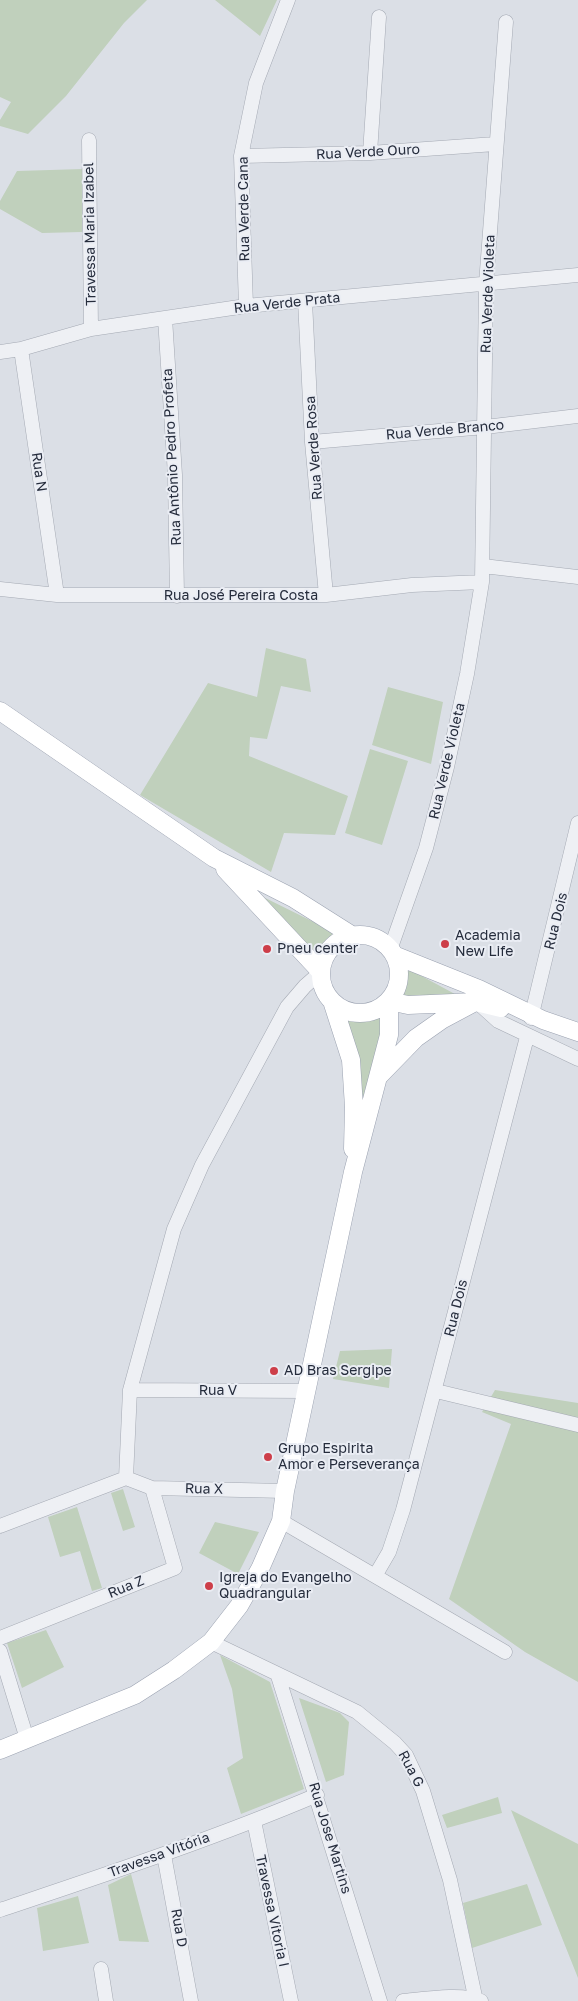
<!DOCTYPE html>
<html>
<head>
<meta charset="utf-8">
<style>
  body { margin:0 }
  canvas { display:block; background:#dbdfe6 }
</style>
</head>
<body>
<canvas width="578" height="2001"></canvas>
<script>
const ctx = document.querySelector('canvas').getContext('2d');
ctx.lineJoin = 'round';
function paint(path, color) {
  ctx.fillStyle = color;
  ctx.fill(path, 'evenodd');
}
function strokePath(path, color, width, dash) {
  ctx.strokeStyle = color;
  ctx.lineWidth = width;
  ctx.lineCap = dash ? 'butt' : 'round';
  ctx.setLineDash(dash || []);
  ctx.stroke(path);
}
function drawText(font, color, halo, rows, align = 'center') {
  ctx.font = font + ' "Golos Text",sans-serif';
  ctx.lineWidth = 4;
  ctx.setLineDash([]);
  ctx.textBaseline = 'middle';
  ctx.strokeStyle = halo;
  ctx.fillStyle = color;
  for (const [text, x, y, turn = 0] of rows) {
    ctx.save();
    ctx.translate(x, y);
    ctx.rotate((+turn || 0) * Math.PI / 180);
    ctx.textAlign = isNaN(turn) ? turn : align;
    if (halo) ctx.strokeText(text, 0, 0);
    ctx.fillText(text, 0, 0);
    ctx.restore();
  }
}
paint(new Path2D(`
  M0,0H147L124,23L66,96L28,134L0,126V120L11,102L0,97Z
  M215,0H277L260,36Z
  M83,169L82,232L42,233L0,209V201L17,171Z
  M266,648L306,659L311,692L281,686L267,739L250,737L249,756L348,796L335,835L284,833L271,872L140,795L208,683L257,697Z
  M388,687L443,702L431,764L372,745Z
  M370,749L408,761L382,845L345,833Z
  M247,889L338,934C323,940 318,946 313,962Z
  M403,966L466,1000L399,1012L404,987Z
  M385,1011L365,1122L340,1014C356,1019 369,1018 385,1011Z
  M392,1349L389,1388L333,1379L340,1351Z
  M495,1390L578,1403V1682L525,1652L449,1599L511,1424L482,1412Z
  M123,1489L135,1527L123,1531L111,1493Z
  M77,1507L102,1588L92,1591L80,1551L60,1557L48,1517Z
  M215,1522L259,1532L238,1574L199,1553Z
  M46,1630L64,1667L22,1688L7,1643Z
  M220,1655L270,1682L304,1789L241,1814L227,1768L243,1758L232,1689Z
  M299,1698L340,1713L349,1722L344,1775L326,1782Z
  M498,1797L502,1813L447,1828L442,1815Z
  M511,1810L578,1844V1978Z
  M131,1874L149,1942L119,1941L108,1885Z
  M527,1884L542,1925L472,1948L463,1903Z
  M78,1896L89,1943L43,1951L37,1908Z`), '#c0d0bc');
const minor = new Path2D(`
  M89,140L91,329
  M370,153L379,17
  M241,156L370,153L495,144
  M305,301L312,442L326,595
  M246,306L241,156L256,83L288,0
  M165,318L175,475L177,596
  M21,349L57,595
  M0,352L21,349L91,329L246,306L578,275
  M312,442L485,427L578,416
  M483,566L578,577
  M0,589L57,595H326L412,585L482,582
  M390,950L426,848L447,767L467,674L482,582L486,284L506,22
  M477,1002L498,1021L578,1059
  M531,1018L578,823
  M130,1390L305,1391
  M436,1391L578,1425
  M126,1478L130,1390L174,1229L202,1165L287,1007L305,986L321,972
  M126,1478L152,1488L285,1491
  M281,1521L505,1652
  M0,1526L126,1478
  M375,1576L389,1552L403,1510L527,1037
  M0,1638L175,1568L152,1488
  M211,1642L357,1712L395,1743L406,1755L423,1791L450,1880L476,2001
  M0,1651L27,1739
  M278,1676L380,2001
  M254,1821L291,2001
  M164,1855L191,2001
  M0,1910C107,1874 213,1839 317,1795
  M101,1969L106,2001
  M403,2001C424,1999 463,1993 481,2001`);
const major = new Path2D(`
  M0,711L214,858L293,898L353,936
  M225,869L321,972
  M321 974a39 39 0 1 1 78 0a39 39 0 1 1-78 0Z
  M394,955L479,989L543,1020L578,1032
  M332,1001L351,1060L354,1107L353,1149
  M389,1001L408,1005L476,1002L501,1008
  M380,1075L416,1038L443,1019L473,1003
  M0,1750L135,1695L174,1670L211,1642L239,1606L260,1569L281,1521L285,1491L353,1172L389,1035V1013L384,1005`);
strokePath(minor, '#a4a9b3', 15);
strokePath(major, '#9ba2b1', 19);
strokePath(minor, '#eef0f4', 14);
strokePath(major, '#fff', 18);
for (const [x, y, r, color] of [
  [445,944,5,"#cd3e49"],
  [267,949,5,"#cd3e49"],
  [274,1371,5,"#cd3e49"],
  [268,1457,5,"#cd3e49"],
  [209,1586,5,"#cd3e49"]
]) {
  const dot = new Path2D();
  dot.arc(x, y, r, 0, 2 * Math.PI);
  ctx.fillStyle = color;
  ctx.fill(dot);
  strokePath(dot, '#eaedf4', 2);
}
drawText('14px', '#252c3c', '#eaedf4', [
  ["Rua Verde Ouro",368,152,-3],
  ["Rua Verde Cana",244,209,-91],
  ["Travessa Maria Izabel",90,234,-91],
  ["Rua Verde Violeta",488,294,-88],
  ["Rua Verde Prata",287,303,-6],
  ["Rua Verde Branco",445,430,-5],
  ["Rua Verde Rosa",314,448,-94],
  ["Rua Antônio Pedro Profeta",172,457,-93],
  ["Rua N",39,472,82],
  ["Rua José Pereira Costa",241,596],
  ["Rua Verde Violeta",447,761,-77],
  ["Rua Dois",556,921,-76],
  ["Rua Dois",456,1308,-76],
  ["Rua V",218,1391],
  ["Rua X",204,1489,1],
  ["Rua Z",126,1587,-22],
  ["Rua G",411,1769,62],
  ["Rua Jose Martins",330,1838,73],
  ["Travessa Vitória",159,1855,-20],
  ["Travessa Vitoria I",272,1911,78],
  ["Rua D",179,1928,80]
]);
drawText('14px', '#252c3c', '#eaedf4', [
  ["Academia",455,936],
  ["New Life",455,952],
  ["Pneu center",277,949],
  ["AD Bras Sergipe",284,1371],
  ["Grupo Espirita",278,1449],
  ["Amor e Perseverança",278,1465],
  ["Igreja do Evangelho",219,1578],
  ["Quadrangular",219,1594]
], 'left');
</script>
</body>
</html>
